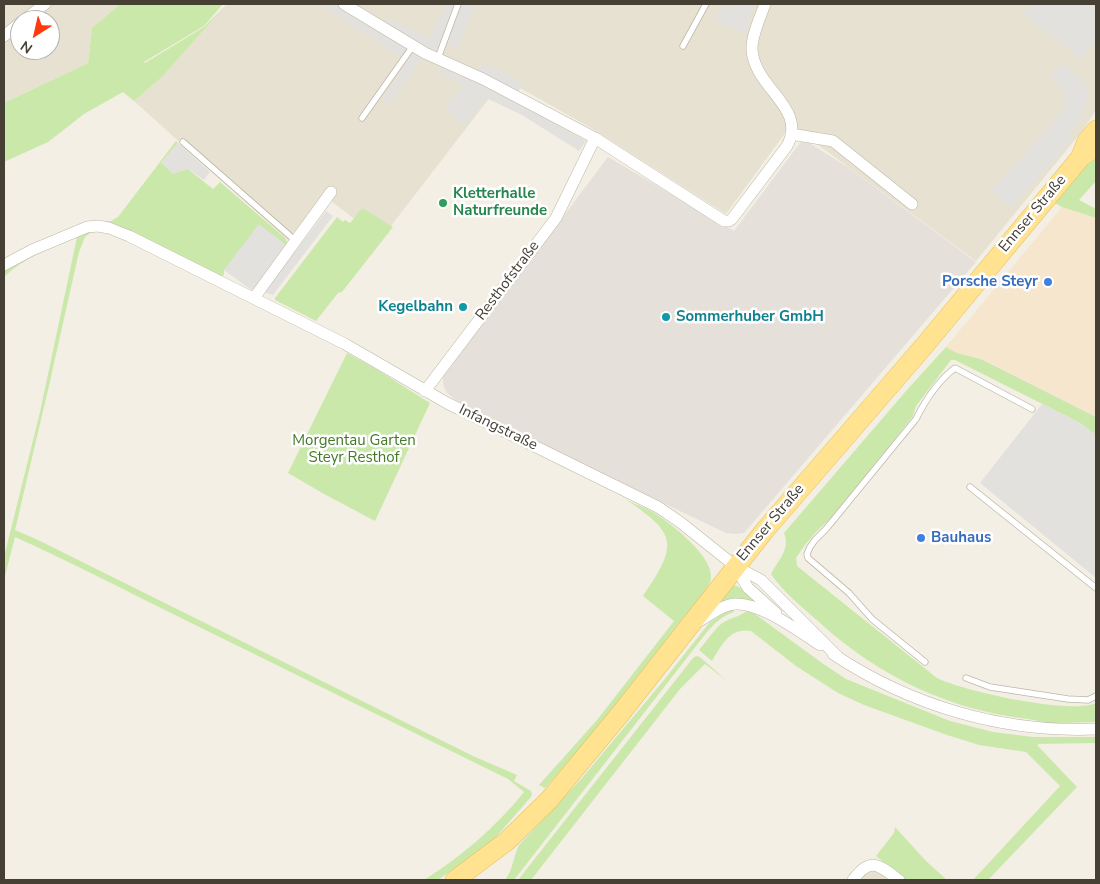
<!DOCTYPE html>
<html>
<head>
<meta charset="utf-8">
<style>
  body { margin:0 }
  #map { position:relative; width:1100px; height:884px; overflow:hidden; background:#f3efe4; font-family:"Nunito Sans",sans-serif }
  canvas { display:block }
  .frame { position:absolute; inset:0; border:5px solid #453f34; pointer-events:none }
  .north { position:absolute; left:10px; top:10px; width:50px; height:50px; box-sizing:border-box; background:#fff; border:1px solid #b5b2ae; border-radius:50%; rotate:215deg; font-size:14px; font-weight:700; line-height:20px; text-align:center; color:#453f34 }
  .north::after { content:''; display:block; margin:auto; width:18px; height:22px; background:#ff3a0f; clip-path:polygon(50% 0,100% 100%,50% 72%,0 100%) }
</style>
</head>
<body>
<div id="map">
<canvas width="1100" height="884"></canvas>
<div class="frame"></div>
<div class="north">N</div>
</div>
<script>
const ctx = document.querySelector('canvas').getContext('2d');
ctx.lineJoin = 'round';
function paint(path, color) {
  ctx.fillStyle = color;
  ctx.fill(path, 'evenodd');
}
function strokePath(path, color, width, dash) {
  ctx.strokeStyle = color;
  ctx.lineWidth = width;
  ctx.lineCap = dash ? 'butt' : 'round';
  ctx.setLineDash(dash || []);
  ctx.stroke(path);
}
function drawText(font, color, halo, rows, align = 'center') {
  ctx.font = font + ' "Nunito Sans",sans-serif';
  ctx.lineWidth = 5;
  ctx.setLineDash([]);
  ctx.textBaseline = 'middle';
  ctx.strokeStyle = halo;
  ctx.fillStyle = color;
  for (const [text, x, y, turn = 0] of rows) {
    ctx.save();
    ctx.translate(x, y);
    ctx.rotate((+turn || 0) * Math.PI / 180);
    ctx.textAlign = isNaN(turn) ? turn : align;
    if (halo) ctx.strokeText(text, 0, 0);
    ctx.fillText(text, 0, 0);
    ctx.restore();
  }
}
paint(new Path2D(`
  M4,4H120L92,28L88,63L4,103ZM20,20H50V50H20Z
  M227,4H1096V110L1083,130L976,261L791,125L726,214L591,128L504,79L381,239L323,195L288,240L134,101L162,77Z
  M868,870H877L891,880H858Z`), '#e7e1d2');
paint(new Path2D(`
  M1062,207L1096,218V417L982,359L957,353L946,347Z`), '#f6e6ce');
paint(new Path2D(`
  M803,139L849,168L976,262L744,533L736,534L726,533L550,449L457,401L447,393L443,384V376L608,157L734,231Z`), '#e5e0d9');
paint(new Path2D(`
  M120,4H223L204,26L144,62L145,63L204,27L227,4L162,77L134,101L123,92L84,114L48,142L4,162V103L88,63L92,28Z
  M176,141L178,143L161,163L188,169L213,189L220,182L283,236L286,239L288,247L224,270V274L221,279L88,222L111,221L118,217Z
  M1096,154V181L1079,200L1096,209V218L1062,207L1055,203Z
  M362,208L393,227L342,292L338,293L316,321L275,300V298L337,217L343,222L345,220L350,223Z
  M93,231L85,237L79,252L48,390L15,530L38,540L473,756L517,775L514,781L531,791L532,795L530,798L497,836L487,845L438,880H424C462,856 495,828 524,792L508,779C399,725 290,672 181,618C126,591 71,562 15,537L4,580V557L40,412L77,237C51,248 25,257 4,277V268L74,236Z
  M946,347L957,353L981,359L1096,417V435L1080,423L955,360H951L916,406L913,416L887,449L831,518L817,531L805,545L796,558L797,566L937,678C963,691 1071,715 1096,703V722C1084,722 1071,723 1058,723C1048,723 1038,721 1028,719C949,710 878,676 819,622C802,607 784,593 771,574C778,560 791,549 784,533L906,391Z
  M347,353L376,369L430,403L375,521L324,494L288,473Z
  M625,499C634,504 644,507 653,512C669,522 715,557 711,579C710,587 689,611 682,619C638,676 594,734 545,788L539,785L597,720L674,621L643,596C678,545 678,534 625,499Z
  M733,585C741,586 748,594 754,600L753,602L721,601Z
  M733,610L734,612C722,616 715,623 707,632L514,880H505C513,870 513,857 519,845L582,778L664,680L710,622L723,613Z
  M747,611L755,614L822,663L846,679L950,721L993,732L1033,737H1096V743L1039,744L1037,745L1077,787L988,880H973L1060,786L1026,752L979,745L947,735L864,705L838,693L796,666L751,631C730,627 721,646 712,661L699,650C706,642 713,631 721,624C729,618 739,617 747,611Z
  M696,656L700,657L727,681L705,664L680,689L531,880H518L693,658Z
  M895,827L926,861L947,880H905L876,856L894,833Z`), '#cbe8ab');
paint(new Path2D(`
  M318,4H335L423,59L389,104L382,100L408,62Z
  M446,4H476L458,48L440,41L436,53L385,25L388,18L430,39Z
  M722,4H755L746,34L715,20Z
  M1031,4H1096V40L1081,59L1023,14Z
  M484,63L523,83L514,100L586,141L579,151L522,115L486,98L465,125L444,109L463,85L440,74L443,67L472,81Z
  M1061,64L1081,78L1089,91L1083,113L1068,135L1073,139L1011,207L991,191L1062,112L1066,98L1062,87L1050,77Z
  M178,143L210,172L204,180L188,169L173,174L161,163Z
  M326,211L333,216L273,295L250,289L224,270L259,224L295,252Z
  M1042,404L1080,423L1096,435V578L980,483Z`), '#e3e1dd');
const lane = new Path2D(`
  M683,46L706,4
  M438,58L458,4
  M362,118L413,46
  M183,142L297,242
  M970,487L1096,588
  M925,662L872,619L849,593L808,558L807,554L810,547L815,540L826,529L916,419C925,401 939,380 955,368L1032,409
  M966,678L990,687L1068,699L1088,700L1096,696`);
const street = new Path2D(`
  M344,4L425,53L483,79L595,138L724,221H729L732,219L787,146C808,107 754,89 752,49C752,34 760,18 765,4
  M24,20L45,4
  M4,36L20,23
  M791,134L833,141L912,204
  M4,265L32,250L87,227L98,226L109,228L129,236L345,344L447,403L658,507L680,522L735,566L761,580L838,657
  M254,298L331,192
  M425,391L556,218L595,138
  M735,566L748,588L776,613
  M698,622C708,616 718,608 729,605C755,598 799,631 820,645
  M833,654C911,706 1003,733 1096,729
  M853,880C870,856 879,865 899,880`);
const primary = new Path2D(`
  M1081,156L1087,141L1096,130
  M455,880L507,841L549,800L621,713L765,530L924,346L1081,157L1096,147`);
strokePath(lane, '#beb7a7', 7);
strokePath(street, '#beb7a7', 12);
strokePath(primary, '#e7c25e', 20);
strokePath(lane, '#fff', 5.5);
strokePath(street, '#fff', 11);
strokePath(primary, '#ffe391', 19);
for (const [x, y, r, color] of [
  [443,203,5,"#2e9e5b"],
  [1048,282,5,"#3f7fe0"],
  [463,307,5,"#0f9aa8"],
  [666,317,5,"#0f9aa8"],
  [921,538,5,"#3f7fe0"]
]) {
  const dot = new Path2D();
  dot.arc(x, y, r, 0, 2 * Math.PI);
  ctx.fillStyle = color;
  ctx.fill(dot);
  strokePath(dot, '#fff', 2);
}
drawText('bold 15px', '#27864d', '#fff', [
  ["Kletterhalle",453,194],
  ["Naturfreunde",453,211]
], 'left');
drawText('15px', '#453f34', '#fff', [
  ["Ennser Straße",1033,214,-50],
  ["Resthofstraße",508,281,-53],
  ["Infangstraße",498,428,26],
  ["Ennser Straße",771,523,-50]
]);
drawText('bold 15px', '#366cbe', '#fff', [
  ["Porsche Steyr",1038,282],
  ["Bauhaus",931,538,"left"]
], 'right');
drawText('bold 15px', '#0d838f', '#fff', [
  ["Kegelbahn",453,307],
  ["Sommerhuber GmbH",676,317,"left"]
], 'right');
drawText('15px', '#437826', '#fff', [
  ["Morgentau Garten",354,441],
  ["Steyr Resthof",354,458]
]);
</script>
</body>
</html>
